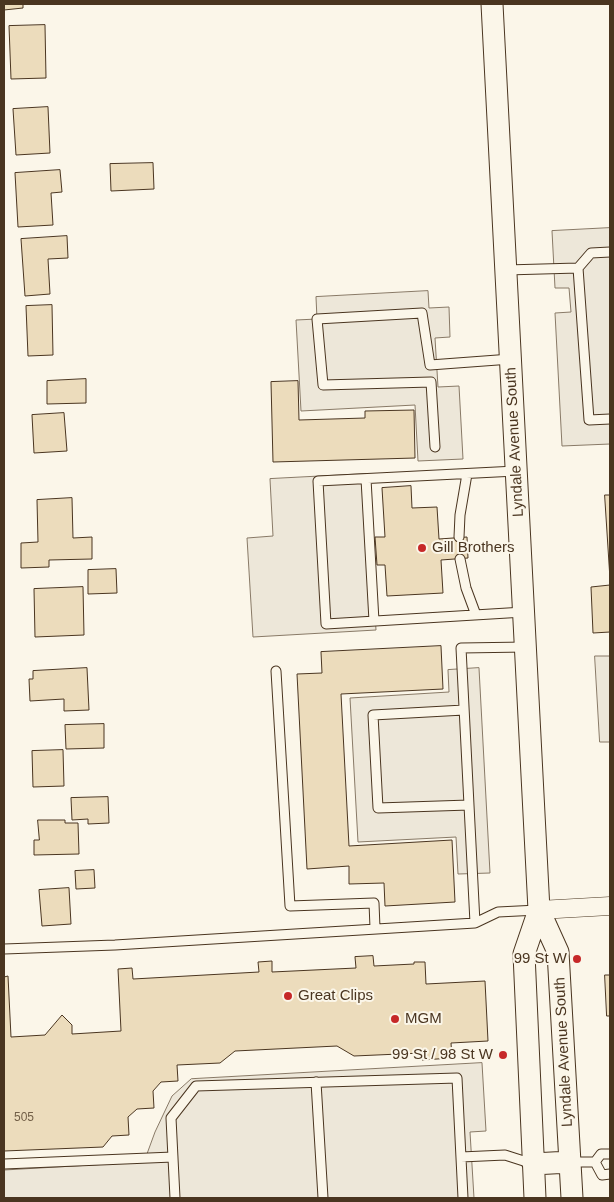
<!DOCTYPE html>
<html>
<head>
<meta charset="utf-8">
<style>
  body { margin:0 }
  #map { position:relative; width:614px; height:1202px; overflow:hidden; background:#fbf6e9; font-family:Helvetica,sans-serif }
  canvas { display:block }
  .frame { position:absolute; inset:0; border:5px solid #4a3520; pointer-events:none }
</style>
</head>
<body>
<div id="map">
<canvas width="614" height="1202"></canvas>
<div class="frame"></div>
</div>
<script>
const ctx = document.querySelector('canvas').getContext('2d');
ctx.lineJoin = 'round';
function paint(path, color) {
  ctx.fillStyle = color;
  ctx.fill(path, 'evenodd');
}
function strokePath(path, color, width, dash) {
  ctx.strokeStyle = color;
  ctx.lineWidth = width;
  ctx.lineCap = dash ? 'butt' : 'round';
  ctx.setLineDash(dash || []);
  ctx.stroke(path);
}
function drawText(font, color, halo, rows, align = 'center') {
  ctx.font = font + ' Helvetica,sans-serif';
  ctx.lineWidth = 4;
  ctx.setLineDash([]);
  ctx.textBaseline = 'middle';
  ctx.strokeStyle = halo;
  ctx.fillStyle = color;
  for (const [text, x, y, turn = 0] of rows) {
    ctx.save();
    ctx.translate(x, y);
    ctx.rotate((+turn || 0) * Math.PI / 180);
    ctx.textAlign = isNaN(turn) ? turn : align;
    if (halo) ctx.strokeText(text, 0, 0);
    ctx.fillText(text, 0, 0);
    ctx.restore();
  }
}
const parking = new Path2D(`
  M610,228V444L562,446L555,313L571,312L569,288H555L552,231Z
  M428,291L429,308L449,307L450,337L435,338L438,387L459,386L463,459L418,461L415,405L301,411L296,320L317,319L316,297Z
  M366,474L376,630L253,637L247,538L273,536L270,479Z
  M595,656H610V742H600Z
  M479,668L490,873L458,874L456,837L358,842L350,698L449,692L448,670Z
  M482,1063L486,1131L470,1132L474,1198H4V1170L144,1162L155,1132L172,1096L191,1079Z`);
paint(parking, '#ede7d9');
strokePath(parking, '#887966', 1);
const building = new Path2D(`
  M4,4H23V8L4,10Z
  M45,25L46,78L11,79L9,26Z
  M48,107L50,153L16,155L13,109Z
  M153,163L154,189L111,191L110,164Z
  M60,170L62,192L51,193L53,225L18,227L15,173Z
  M67,236L68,258L48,259L50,294L25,296L21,239Z
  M52,305L53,355L28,356L26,306Z
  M86,379V403L47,404V381Z
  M298,381L299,420L365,418V411L414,410L415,458L273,462L271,382Z
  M64,413L67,451L34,453L32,415Z
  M411,486L412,508L437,507L439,539L467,537L468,558L441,560L443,593L387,596L385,565H377L375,537H385L382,488Z
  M605,495H610V632L593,633L591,587L610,585Z
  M72,498L73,538L92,537V559L49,560V567L21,568V543L38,542L37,500Z
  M116,569L117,593L88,594V570Z
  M83,587L84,635L35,637L34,589Z
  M441,646L443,689L341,694L349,846L452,840L455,902L385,906L384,883L349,884V866L307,869L297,674L322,673L321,652Z
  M87,668L89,710L64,711V699L30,701L29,679H33V671Z
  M104,724V748L66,749L65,725Z
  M63,750L64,786L33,787L32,751Z
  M108,797L109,823L88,824V819L72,820L71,798Z
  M38,820H65V823H78L79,854L34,855V840H39Z
  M94,870L95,888L76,889L75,871Z
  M69,888L71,924L42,926L39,890Z
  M373,956L374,966L414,964V962H425L426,984L485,981L488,1041L451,1043L452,1058L422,1060V1053L354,1056L337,1046L235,1051L220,1063L177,1065L178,1081L161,1082L153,1091L154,1108L137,1109L128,1117L129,1135L112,1136L103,1147L4,1151V977L8,976L11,1037L45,1035L62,1015L72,1025V1034L121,1031L118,969L132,968L133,979L259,972L258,962L272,961V972L356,968L355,957Z
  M605,975H610V1016H607Z`);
paint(building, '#ecdcbc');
strokePath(building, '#4a3520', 1);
const service = new Path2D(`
  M578,268L589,420L610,419
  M506,270L578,268L591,253L610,252
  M435,447L431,382L323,385L317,319L422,313L430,365L511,359
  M516,471L318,481L326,624L524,612
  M366,479L374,621
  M459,537L460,515L467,474
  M460,559L466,588L476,615
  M276,671L290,906L374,903L375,928
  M464,710L373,715L378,808L469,805
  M475,923L461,648L526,647
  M4,949L115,945L475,923L498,912L538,910
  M316,1082L323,1198
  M461,1157L505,1155L533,1164
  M570,1162H595
  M595,1162L602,1175L610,1174
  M595,1162L601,1154H610
  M4,1164L173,1157
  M175,1198L171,1118L196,1086L457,1078L463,1198`);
const minor = new Path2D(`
  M539,910L610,906`);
const tertiary = new Path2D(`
  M492,4L539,910L524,954L535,1198
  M539,910L558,952L572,1198
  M533,1164L570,1162`);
strokePath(service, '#4a3520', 11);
strokePath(minor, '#4a3520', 19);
strokePath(tertiary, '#4a3520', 23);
strokePath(service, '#fbf6e9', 9);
strokePath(minor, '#fbf6e9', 18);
strokePath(tertiary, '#fbf6e9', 21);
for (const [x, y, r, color] of [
  [422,548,5,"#c62828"],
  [577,959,5,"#c62828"],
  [288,996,5,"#c62828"],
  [395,1019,5,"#c62828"],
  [503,1055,5,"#c62828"]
]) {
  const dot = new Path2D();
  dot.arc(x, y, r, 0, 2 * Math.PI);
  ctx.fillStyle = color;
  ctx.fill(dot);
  strokePath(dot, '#fbf6e9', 2);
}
drawText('12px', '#725f47', null, [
  ["505",24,1118]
]);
drawText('15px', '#4a3520', '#fbf6e9', [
  ["Lyndale Avenue South",515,442,-93],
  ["Lyndale Avenue South",564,1052,-93]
]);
drawText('15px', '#4a3520', '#fbf6e9', [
  ["Gill Brothers",432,548],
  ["99 St W",567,959,"right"],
  ["Great Clips",298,996],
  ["MGM",405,1019],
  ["99 St / 98 St W",493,1055,"right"]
], 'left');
</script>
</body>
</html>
